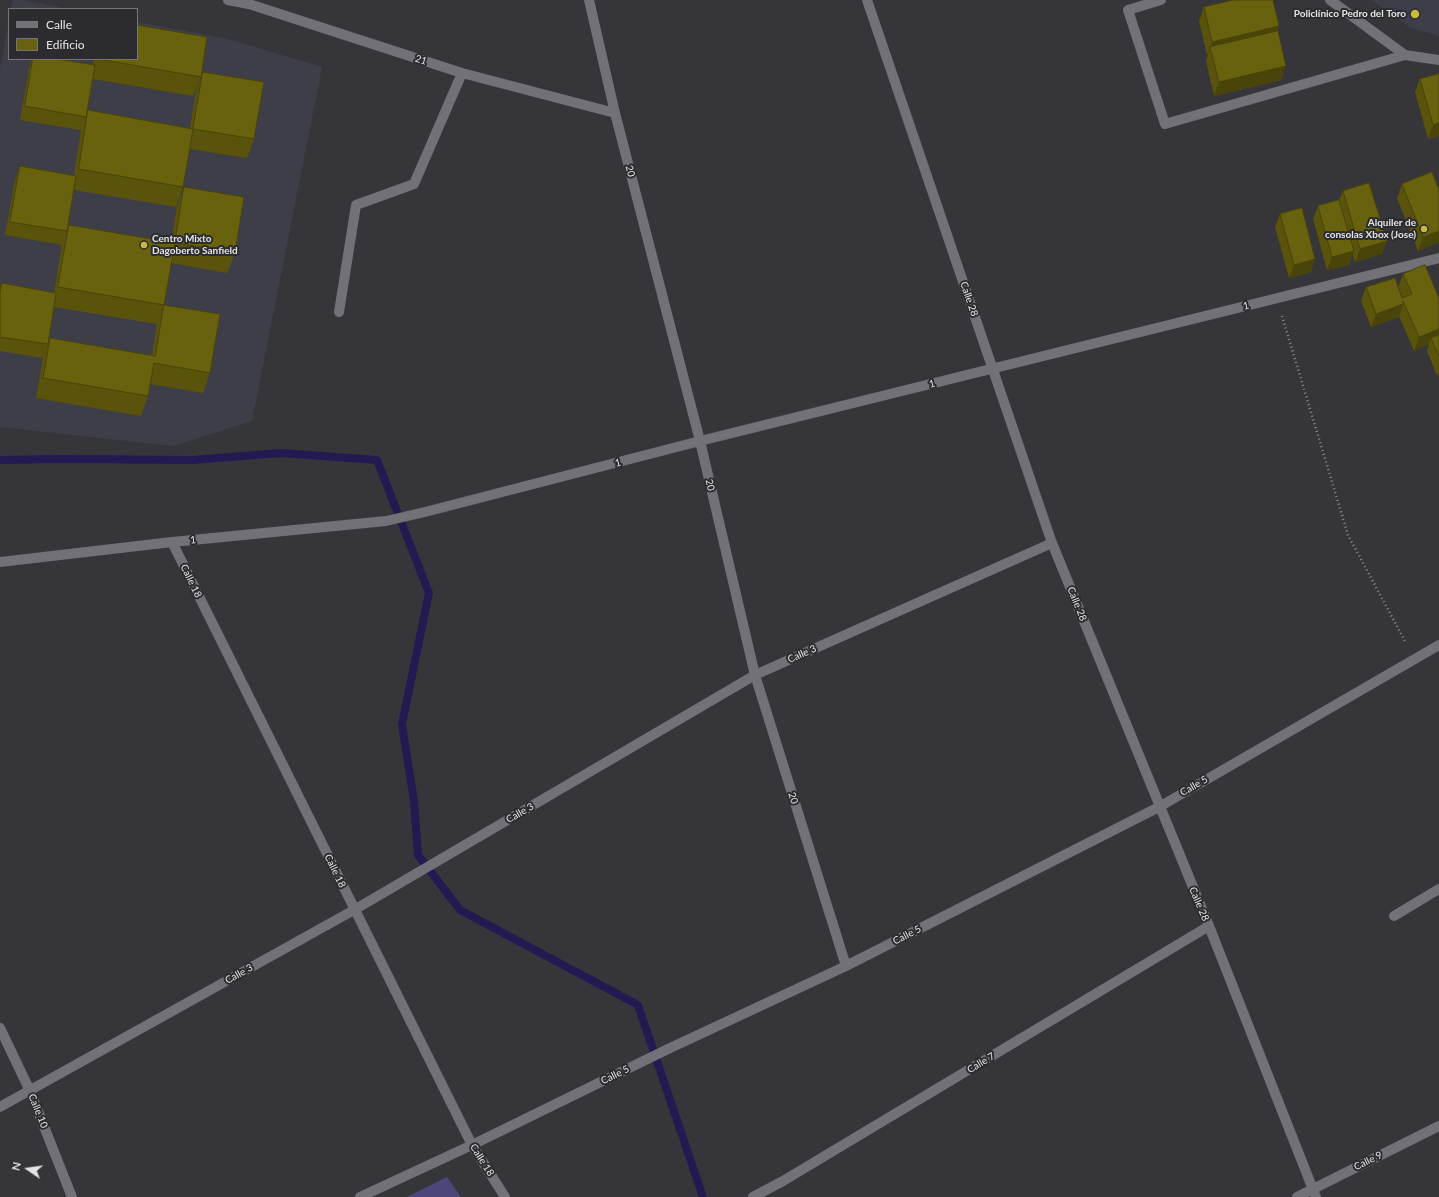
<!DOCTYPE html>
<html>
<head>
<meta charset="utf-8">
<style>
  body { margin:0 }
  #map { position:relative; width:1439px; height:1197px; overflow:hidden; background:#36363a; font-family:Lato,sans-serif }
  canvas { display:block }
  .legend { position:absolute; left:8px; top:8px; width:130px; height:52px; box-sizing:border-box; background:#2c2c30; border:1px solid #767679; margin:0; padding:5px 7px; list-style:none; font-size:12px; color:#e4e4e7 }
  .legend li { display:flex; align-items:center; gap:8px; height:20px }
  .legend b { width:20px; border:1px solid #767679 }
  .north { position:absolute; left:8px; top:1149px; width:40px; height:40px; -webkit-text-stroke:3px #2c2c30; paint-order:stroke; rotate:283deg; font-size:11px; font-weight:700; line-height:16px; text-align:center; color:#e4e4e7 }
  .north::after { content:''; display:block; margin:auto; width:14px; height:18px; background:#e4e4e7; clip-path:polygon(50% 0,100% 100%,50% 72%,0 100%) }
</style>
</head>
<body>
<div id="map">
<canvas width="1439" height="1197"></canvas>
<ul class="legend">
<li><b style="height:5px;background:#717177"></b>Calle</li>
<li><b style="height:11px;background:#68610d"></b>Edificio</li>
</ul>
<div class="north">N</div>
</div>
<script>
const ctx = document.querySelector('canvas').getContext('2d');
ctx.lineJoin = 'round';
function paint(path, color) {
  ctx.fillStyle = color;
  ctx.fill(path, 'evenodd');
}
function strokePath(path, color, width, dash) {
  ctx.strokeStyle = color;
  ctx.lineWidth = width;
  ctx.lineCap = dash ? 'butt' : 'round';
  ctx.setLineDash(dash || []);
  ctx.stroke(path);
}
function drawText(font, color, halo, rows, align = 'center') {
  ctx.font = font + ' Lato,sans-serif';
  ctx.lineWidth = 4;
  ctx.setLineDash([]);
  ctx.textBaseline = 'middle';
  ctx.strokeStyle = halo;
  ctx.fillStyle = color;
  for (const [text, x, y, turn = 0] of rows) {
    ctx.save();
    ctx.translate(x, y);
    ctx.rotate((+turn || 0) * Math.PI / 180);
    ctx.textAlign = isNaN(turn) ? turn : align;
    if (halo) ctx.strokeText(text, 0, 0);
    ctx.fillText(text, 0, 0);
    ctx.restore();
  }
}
paint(new Path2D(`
  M13,0H22L69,9H11Z
  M1371,0H1439V36L1411,28Z
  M9,21V59H137V22L228,39L322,67L252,421L173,446L0,427V69Z`), '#3e3e49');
paint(new Path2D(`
  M447,1177L461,1197H407Z`), '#4b477b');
strokePath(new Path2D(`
  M0,460L62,459L192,460L281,453L377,460L429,593L402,724L414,801L418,855L460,910L638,1005L703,1197`), '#241a52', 8);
strokePath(new Path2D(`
  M1282,316L1348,535L1406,643`), '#8d8d90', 2.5, [1, 3]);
strokePath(new Path2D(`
  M228,0L249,4L462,73L615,113
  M589,0L615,113L700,441L755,675L846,966
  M867,0L1052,543L1209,926L1316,1197
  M1161,0L1128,10L1165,124L1405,55
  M1330,0L1405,55L1439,60
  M339,312L356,205L414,184L462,73
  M172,542L472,1145L505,1197
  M0,562L172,542L386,521L425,512L700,441L1439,258
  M1394,916L1439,889
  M0,1028L30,1091L72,1197
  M0,1107L354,910L755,675L1052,543
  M360,1197L472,1145L668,1049L846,966L1159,807L1439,645
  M753,1197L783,1181L853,1139L1209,926
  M1297,1197L1439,1126`), '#717177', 10);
paint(new Path2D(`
  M1204,7L1277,31L1281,80L1214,96L1206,61L1208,55H1207L1199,21Z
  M32,59H57L93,65L94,59H137L201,77L193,96L93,79L86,117L88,110L190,128L196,91L203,72L254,139L247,158L190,149L183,187L176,207L74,190L67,231L62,245L5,235L15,180L20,166L74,175L81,130L20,120L29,69Z
  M1439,74V136L1428,139L1415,92L1420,79Z
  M1402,184L1439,190V242L1418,251L1397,198Z
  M184,187L235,253L227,273L171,263L164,305L210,373L203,393L150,384L148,396L141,416L36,398L43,358L0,351V288L2,283L54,293L62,245L69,225L171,242L177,207ZM54,307L157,324L152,355L50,338L48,344Z
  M1343,191L1382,254L1355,262L1352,254L1349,265L1327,270L1313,219L1318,206L1339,200Z
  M1280,214L1311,272L1289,278L1275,227Z
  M1403,274L1439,298V375L1437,376L1427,351L1429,344L1414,351L1399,316V317L1371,327L1361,301L1366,287L1402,298H1403L1398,288Z`), '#59530b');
paint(new Path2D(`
  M1279,26L1274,39L1210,47L1208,55H1207L1212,42Z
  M1286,66L1281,80L1214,96L1219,82Z
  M1439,123V136L1428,139L1433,125Z
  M1439,231V242L1418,251L1423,237Z
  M1387,241L1382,254L1355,262L1360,249Z
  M1354,251L1349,265L1327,270L1332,257Z
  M1315,259L1311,272L1289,278L1294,265Z
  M1403,304L1399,317L1371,327L1376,314Z
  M1439,329V340L1431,338L1429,344L1414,351L1419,337Z
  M1439,370V375L1437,376Z`), '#494409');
const building = new Path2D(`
  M1234,0H1273L1279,26L1212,42L1204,7Z
  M137,25L207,37L201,77L98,59H137Z
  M1278,31L1286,66L1219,82L1210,47Z
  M33,59H57L95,65L86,117L25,106Z
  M203,72L264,82L254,139L193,129Z
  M1439,74V123L1433,125L1420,79Z
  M88,110L193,129L183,187L79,169Z
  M20,166L76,176L67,231L10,222Z
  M1432,172L1439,190V231L1423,237L1402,184Z
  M1369,183L1387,241L1360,249L1343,191Z
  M184,187L244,197L235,253L175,243Z
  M1339,200L1354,251L1332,257L1318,206Z
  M1302,208L1315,259L1294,265L1280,214Z
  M69,225L175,243L164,305L58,287Z
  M1425,265L1439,298V329L1419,337L1403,301V304L1376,314L1366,287L1395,278L1402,298L1412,294L1403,274Z
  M2,283L56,293L48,344L0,337V292Z
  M164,305L220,314L210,373L154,363L148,396L43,378L50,338L155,356Z
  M1439,335V356L1431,338Z`);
paint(building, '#68610d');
strokePath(building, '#494409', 1);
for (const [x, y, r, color] of [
  [1415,14,5,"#c7bb3b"],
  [1424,229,4,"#c7bb3b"],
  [144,245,4,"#c7bb3b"]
]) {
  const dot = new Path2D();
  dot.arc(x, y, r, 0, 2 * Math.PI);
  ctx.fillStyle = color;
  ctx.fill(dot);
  strokePath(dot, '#2c2c30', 1.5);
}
drawText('bold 10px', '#e4e4e7', '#2c2c30', [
  ["Policlínico Pedro del Toro",1406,14],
  ["Alquiler de",1416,223],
  ["consolas Xbox (Jose)",1416,235],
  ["Centro Mixto",152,239,"left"],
  ["Dagoberto Sanfield",152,251,"left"]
], 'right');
drawText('10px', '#e4e4e7', '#2c2c30', [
  ["21",421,60,18],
  ["20",630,171,76],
  ["Calle 28",969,299,71],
  ["1",1246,306,-14],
  ["1",932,384,-14],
  ["1",618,463,-15],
  ["20",710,485,77],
  ["1",193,540,-5],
  ["Calle 18",191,581,64],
  ["Calle 28",1077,604,68],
  ["Calle 3",802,654,-24],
  ["Calle 5",1194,786,-30],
  ["20",793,798,73],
  ["Calle 3",520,813,-30],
  ["Calle 18",335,871,64],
  ["Calle 28",1199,904,67],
  ["Calle 5",907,935,-27],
  ["Calle 3",239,974,-29],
  ["Calle 7",981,1063,-31],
  ["Calle 5",615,1075,-26],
  ["Calle 10",38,1111,68],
  ["Calle 18",482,1160,58],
  ["Calle 9",1368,1161,-26]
]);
</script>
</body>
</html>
